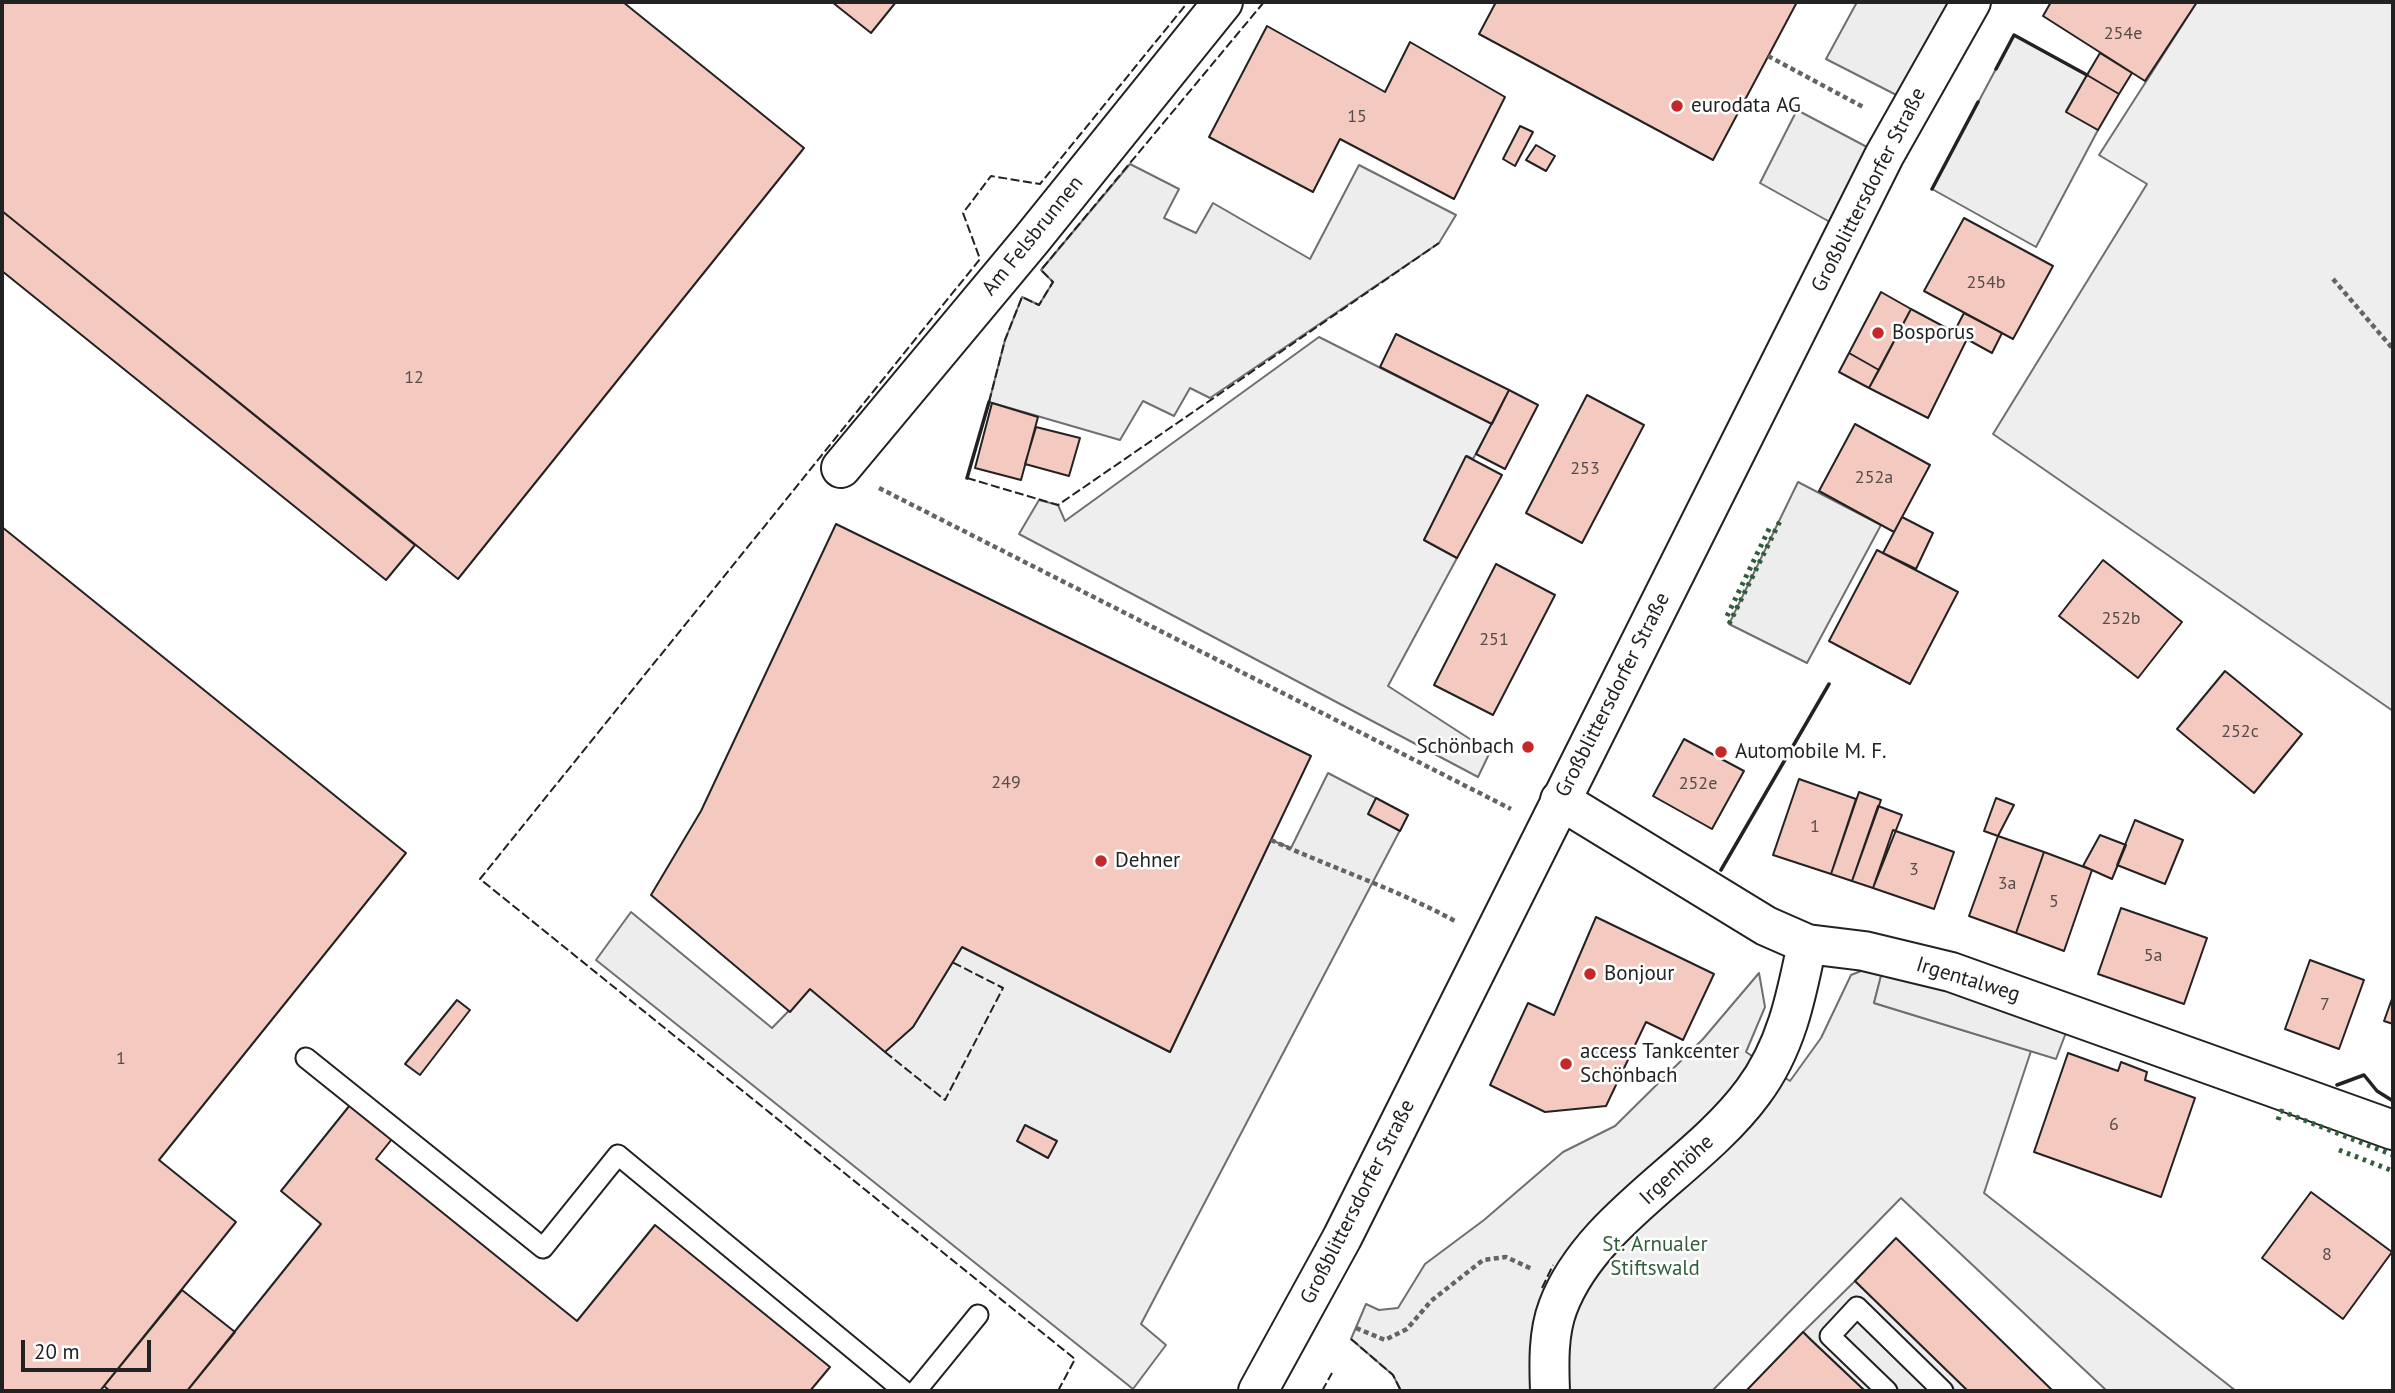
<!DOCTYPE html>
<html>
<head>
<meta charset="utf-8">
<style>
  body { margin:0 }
  #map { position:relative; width:2395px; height:1393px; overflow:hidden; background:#fff; font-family:"PT Sans",sans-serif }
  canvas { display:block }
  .frame { position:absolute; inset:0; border:4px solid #222; pointer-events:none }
  .scale { position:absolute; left:21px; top:1340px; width:130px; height:32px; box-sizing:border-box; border:4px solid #222; border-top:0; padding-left:9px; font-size:21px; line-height:24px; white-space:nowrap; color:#222; -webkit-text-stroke:5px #fff; paint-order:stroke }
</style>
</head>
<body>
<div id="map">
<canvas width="2395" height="1393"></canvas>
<div class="frame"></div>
<div class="scale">20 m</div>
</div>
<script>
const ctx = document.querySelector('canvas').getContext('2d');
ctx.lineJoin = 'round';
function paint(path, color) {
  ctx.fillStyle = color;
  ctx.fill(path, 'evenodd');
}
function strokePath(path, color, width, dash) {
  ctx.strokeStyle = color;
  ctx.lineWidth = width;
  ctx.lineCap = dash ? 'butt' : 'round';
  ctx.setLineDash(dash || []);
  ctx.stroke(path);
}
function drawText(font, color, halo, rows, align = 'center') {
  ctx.font = font + ' "PT Sans",sans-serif';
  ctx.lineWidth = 5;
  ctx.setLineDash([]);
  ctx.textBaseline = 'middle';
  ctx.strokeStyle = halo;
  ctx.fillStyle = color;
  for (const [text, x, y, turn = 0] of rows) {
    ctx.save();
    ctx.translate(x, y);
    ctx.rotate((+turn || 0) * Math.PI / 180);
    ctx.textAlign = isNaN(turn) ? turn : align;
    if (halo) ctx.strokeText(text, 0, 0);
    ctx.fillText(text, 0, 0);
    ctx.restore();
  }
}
const green = new Path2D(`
  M2197,2H2393V711L1993,434L2147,184L2099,155Z
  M1319,337L1492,424L1473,459L1467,456L1424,540L1457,558L1388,686L1490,752L1478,777L1019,534L1039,500L1058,505L1065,521Z
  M1866,969L1882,973L1874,1003L2031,1051L1984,1193L2236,1391H2107L1901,1198L1712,1391H1401L1393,1375L1351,1339L1366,1304L1379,1310L1398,1308L1425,1264L1484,1220L1563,1152L1615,1126L1703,1039L1759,973L1765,1007L1746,1052L1790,1081L1821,1038L1851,975Z`);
paint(green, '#eee');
strokePath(green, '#6f6f6f', 2);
const parking = new Path2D(`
  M1857,2H1971L1912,103L1826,59Z
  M2014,35L2087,75L2066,111L2098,130L2036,247L1932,189Z
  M1797,110L1884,156L1846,231L1760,183Z
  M1130,164L1179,189L1164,218L1196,233L1213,203L1310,259L1359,165L1456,215L1439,243L1210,398L1190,388L1174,416L1143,401L1120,440L989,402L1005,340L1022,297L1039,305L1053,282L1041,270Z
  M1798,482L1881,525L1807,663L1729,624Z
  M1328,773L1408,815L1141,1324L1166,1345L1133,1389L596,960L631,912L772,1028L810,989L885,1051L913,1027L962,947L1170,1052L1271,840L1291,848Z
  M1886,956L2073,1014L2056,1059L1874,1003Z
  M1855,1281L1968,1391H1865L1803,1332Z`);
paint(parking, '#ededed');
strokePath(parking, '#6f6f6f', 2);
const building = new Path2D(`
  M2,2H623L804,148L458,579L2,211Z
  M832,2H896L871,33Z
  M1496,2H1797L1713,160L1479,34Z
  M2051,2H2197L2145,81L2043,16Z
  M1267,26L1385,92L1410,42L1505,97L1454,199L1340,139L1313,192L1209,137Z
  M2100,53L2132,73L2119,94L2087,75Z
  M2087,75L2119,94L2098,130L2066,112Z
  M1520,126L1533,132L1515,166L1503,159Z
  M1536,145L1555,156L1546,171L1526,160Z
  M2,211L415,545L386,580L2,271Z
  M1964,218L2053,266L2013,339L1924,291Z
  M1881,292L1911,309L1879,370L1849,353Z
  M1911,309L1967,339L1928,418L1869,388Z
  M1964,313L2002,333L1992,353L1954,332Z
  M1396,334L1509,390L1492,424L1380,367Z
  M1849,353L1879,370L1869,388L1839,372Z
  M1509,390L1538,405L1505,469L1476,454Z
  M1587,395L1644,425L1582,543L1526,513Z
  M992,403L1038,417L1021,480L975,468Z
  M1855,424L1930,465L1894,532L1819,491Z
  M1036,427L1080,438L1069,476L1025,464Z
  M1466,456L1502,475L1457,558L1424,540Z
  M1902,517L1933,533L1916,569L1883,553Z
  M836,524L1311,756L1170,1052L962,947L913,1027L885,1052L810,989L790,1012L651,895L701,811Z
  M2,527L406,853L159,1160L236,1222L100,1391H2Z
  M1877,550L1958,592L1910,684L1829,641Z
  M2103,560L2182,622L2138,678L2059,616Z
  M1496,564L1555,595L1493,715L1434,685Z
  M2225,671L2302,734L2254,793L2177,729Z
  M1684,739L1744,771L1712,829L1653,796Z
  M1799,779L1856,799L1831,874L1773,855Z
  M1859,792L1881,800L1852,881L1831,874Z
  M1376,798L1408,815L1400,831L1368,814Z
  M1996,798L2014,805L1998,836L1984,831Z
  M1878,806L1902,815L1873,888L1852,881Z
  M2135,820L2183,840L2165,884L2117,865Z
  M1893,830L1954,852L1934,909L1873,888Z
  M2100,835L2126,845L2112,879L2083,866Z
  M1998,836L2044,852L2016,933L1969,916Z
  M2044,852L2092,870L2064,951L2016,933Z
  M2121,908L2207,938L2184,1004L2098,974Z
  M1596,917L1714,974L1683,1040L1646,1022L1606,1106L1545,1112L1490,1085L1528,1003L1554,1015Z
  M2310,960L2364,980L2339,1049L2285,1029Z
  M2393,996V1024L2384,1021Z
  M457,1000L470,1010L420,1075L405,1064Z
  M2068,1053L2118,1071L2121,1062L2147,1072L2145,1080L2195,1098L2161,1197L2034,1152Z
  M350,1105L392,1139L376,1159L577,1321L655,1225L830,1367L810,1391H187L321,1224L281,1191Z
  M1025,1125L1057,1141L1048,1158L1017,1141Z
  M2311,1192L2392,1252L2343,1319L2262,1258Z
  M1896,1238L2053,1391H1968L1855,1281Z
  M182,1290L235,1332L187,1391H110L104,1386Z
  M1803,1332L1811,1340L1865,1391H1746Z`);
paint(building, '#f3c9c0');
strokePath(building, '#222', 2);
const lane = new Path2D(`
  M306,1058L543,1248L618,1155L904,1391
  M916,1391L978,1315
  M1887,1391L1830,1336L1857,1307L1943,1391`);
const street = new Path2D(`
  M841,468L1032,239L1223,2
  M1560,800L1766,926L1807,944L1864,951L1951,972L2393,1130
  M1550,1391C1549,1364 1548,1333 1558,1307C1591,1219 1698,1167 1753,1092C1786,1048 1796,998 1807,944`);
const primary = new Path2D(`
  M1258,1391L1342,1238L1884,156L1971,2`);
strokePath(lane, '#222', 23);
strokePath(street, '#222', 42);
strokePath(primary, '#222', 42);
strokePath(new Path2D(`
  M1768,56L1865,108
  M2333,279L2393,349
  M879,488L1511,809
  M1271,840C1332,868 1396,889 1455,921
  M1356,1328L1385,1340L1407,1329L1431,1301L1483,1260L1506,1257L1532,1269`), '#646464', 4.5, [5, 3.5]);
strokePath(lane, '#fff', 19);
strokePath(street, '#fff', 38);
strokePath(primary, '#fff', 38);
strokePath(new Path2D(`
  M1727,616L1770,527
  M1729,624L1781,519
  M2278,1120L2281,1111L2393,1155
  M2339,1150L2393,1171`), '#2f5e38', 5, [3.5, 5]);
strokePath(new Path2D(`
  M989,402L1005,340L1022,297L1039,305L1053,282L1041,270L1264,2
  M967,478L1058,505L1439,243
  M885,1052L945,1100L1003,988L952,962
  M1542,1288L1553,1265
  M1351,1339L1393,1375L1401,1391
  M1058,1391L1075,1359L480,879L980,259L963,213L991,176L1040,184L1188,2
  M1322,1391L1332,1373`), '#222', 2, [9, 3.5]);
strokePath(new Path2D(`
  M1996,69L2014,35L2087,75
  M1932,189L1978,102
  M967,478L989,402
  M1721,870L1829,684
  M2337,1085L2364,1075L2377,1091L2393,1101`), '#222', 3.5);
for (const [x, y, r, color] of [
  [1677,106,7,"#c62828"],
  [1878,333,7,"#c62828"],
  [1528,747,7,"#c62828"],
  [1721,752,7,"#c62828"],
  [1101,861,7,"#c62828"],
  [1590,974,7,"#c62828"],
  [1566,1064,7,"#c62828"]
]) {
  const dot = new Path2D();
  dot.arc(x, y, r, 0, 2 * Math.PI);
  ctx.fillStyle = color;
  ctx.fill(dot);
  strokePath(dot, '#fff', 2.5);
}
drawText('18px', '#564c4a', null, [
  ["254e",2123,34],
  ["15",1357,117],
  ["254b",1986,283],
  ["12",414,378],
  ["253",1585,469],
  ["252a",1874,478],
  ["252b",2121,619],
  ["251",1494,640],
  ["252c",2240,732],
  ["249",1006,783],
  ["252e",1698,784],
  ["1",1815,827],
  ["3",1914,870],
  ["3a",2007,884],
  ["5",2054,902],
  ["5a",2153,956],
  ["7",2325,1005],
  ["1",121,1059],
  ["6",2114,1125],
  ["8",2327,1255]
]);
drawText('21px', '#222', '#fff', [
  ["eurodata AG",1691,106],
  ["Bosporus",1892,333],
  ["Schönbach",1514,747,"right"],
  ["Automobile M. F.",1735,752],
  ["Dehner",1115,861],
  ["Bonjour",1604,974],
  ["access Tankcenter",1580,1052],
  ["Schönbach",1580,1076]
], 'left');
drawText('21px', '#222', '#fff', [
  ["Großblittersdorfer Straße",1869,190,-63],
  ["Am Felsbrunnen",1033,236,-51],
  ["Großblittersdorfer Straße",1613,695,-63],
  ["Irgentalweg",1968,980,17],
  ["Irgenhöhe",1677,1170,-43],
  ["Großblittersdorfer Straße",1358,1202,-63]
]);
drawText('21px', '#2f5e38', '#fff', [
  ["St. Arnualer",1655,1245],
  ["Stiftswald",1655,1269]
]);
</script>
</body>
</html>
